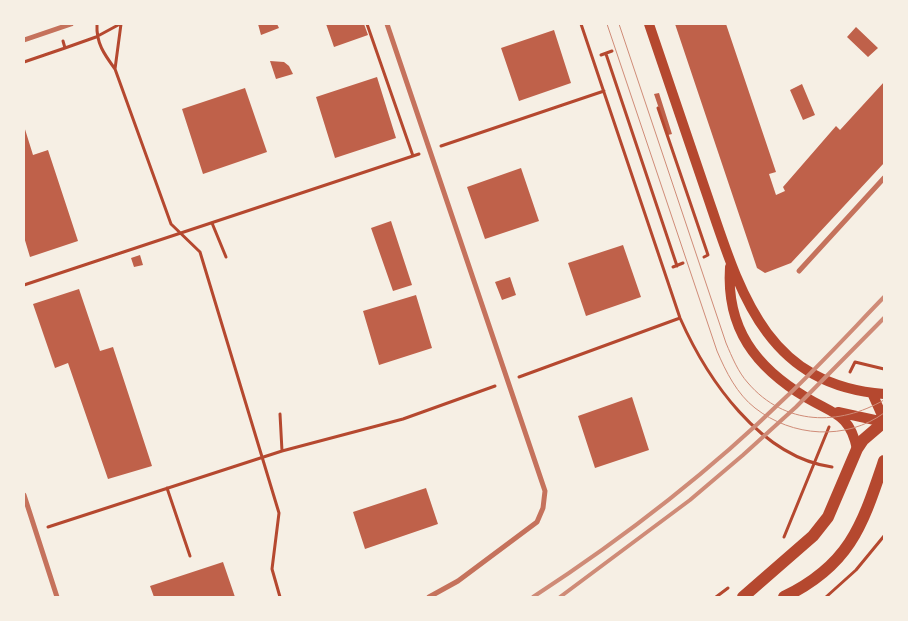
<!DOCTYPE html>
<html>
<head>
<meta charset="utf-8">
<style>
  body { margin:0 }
  #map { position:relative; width:908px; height:621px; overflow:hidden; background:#f6efe4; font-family:Manrope,sans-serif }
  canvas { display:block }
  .frame { position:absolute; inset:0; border:25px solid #f6efe4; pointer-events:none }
</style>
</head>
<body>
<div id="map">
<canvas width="908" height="621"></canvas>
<div class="frame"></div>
</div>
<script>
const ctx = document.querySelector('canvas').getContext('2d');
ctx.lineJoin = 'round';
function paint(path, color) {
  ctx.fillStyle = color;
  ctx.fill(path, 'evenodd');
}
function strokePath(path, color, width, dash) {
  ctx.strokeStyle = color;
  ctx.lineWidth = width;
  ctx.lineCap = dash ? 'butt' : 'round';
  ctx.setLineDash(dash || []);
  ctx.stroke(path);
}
paint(new Path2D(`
  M258,24H277L279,28L261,35Z
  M326,24H364L368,35L334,47Z
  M675,24H726L776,172L769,174L776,195L785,191L783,187L836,126L840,130L884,82V163L791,263L765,273L757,268Z
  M856,27L878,48L868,57L847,37Z
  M554,30L571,83L519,101L501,48Z
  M270,61L284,62L289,66L293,74L276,79Z
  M377,77L396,138L335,158L316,97Z
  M802,84L815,115L803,120L790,90Z
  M245,88L267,152L203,174L182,109Z
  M659,93L672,134L668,135L654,94Z
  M24,126L33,155L48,150L78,241L30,257L24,237Z
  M521,168L539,221L485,239L467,187Z
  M391,221L412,285L393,291L371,228Z
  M623,245L641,297L586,316L568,263Z
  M140,255L143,265L134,267L131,258Z
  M510,277L516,295L502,300L495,282Z
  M79,289L100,351L113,347L152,466L108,479L68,363L55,368L33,304Z
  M416,295L432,348L379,365L363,311Z
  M632,397L649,450L595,468L578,416Z
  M426,488L438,524L365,549L353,512Z
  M223,562L235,597H154L150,586Z`), '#bf614a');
strokePath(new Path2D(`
  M97,24C96,43 104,54 115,69L171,224L200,252L279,513L272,569L280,597
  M367,24L413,156
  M581,24L680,318C707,379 760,457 832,467
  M63,41L65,48L96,37L120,24
  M606,54L677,266
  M601,55L612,51
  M24,62L65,48
  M115,69L121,24
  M658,108L708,255L704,257
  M441,146L604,91
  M212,223L226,257
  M673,267L683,263
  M24,285L419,154
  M850,372L855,362L884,369
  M519,377L680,318
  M280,414L282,451
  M167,488L190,556
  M48,527L282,451L403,419L495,386
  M784,537L829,427
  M716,597L728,588
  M826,597L856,570L884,536`), '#b5482f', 3);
strokePath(new Path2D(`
  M387,24L545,491L543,508L537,522L458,581L429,597
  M24,40L71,24
  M799,271L884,178
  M24,495L57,597`), '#c5725c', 5);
strokePath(new Path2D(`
  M649,24C667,78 686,132 704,186C738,284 761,385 884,394
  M730,267C726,328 755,367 807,398C834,414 850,414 857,449
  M872,393L884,420
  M838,412L884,422`), '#b5482f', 10);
strokePath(new Path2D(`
  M743,597L813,536L828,517L857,449L863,440L884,422
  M784,597C850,565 862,526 884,461`), '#b5482f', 12);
strokePath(new Path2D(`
  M607,24L717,351C726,372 737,394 755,408C792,437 846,441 884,413
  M619,24L726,343C732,357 738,372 748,383C785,426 839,426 884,400`), '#cf8b77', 1);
strokePath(new Path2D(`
  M533,597C622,539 709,472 786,397C820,365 852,330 884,297
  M560,597L690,500L743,455L796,407L884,318`), '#cf8b77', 4);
</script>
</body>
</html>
